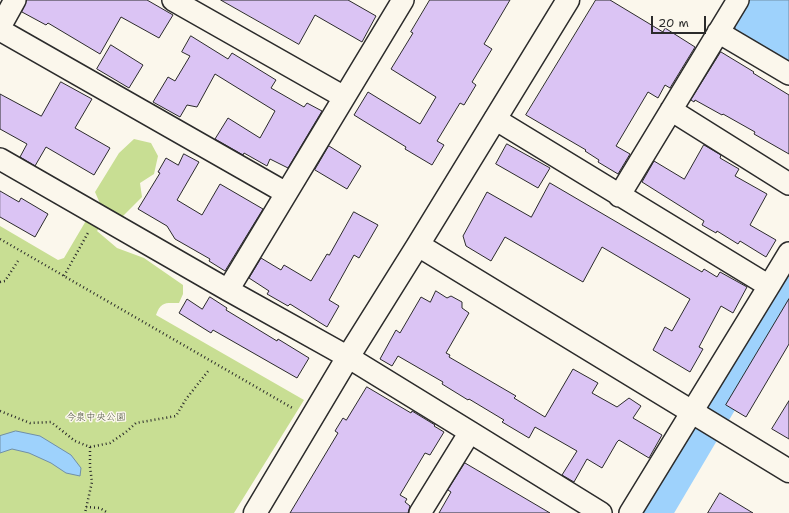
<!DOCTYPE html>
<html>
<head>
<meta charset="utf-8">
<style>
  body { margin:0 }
  #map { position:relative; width:789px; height:513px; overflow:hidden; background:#fbf7ec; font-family:"Shantell Sans",sans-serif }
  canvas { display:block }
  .scale { position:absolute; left:651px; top:16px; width:55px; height:18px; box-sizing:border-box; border:2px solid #2b2b2b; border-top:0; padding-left:5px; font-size:12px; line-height:14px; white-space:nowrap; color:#2b2b2b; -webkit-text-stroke:3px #fbf7ec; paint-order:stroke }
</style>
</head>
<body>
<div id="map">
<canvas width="789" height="513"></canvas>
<div class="scale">20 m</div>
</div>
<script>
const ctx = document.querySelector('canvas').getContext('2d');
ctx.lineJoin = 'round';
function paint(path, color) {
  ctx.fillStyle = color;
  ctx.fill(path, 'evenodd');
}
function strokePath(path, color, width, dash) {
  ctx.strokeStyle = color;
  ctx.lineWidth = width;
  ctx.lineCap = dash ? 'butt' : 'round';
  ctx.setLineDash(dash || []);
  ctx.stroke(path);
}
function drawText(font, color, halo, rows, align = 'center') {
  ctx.font = font + ' "Shantell Sans","Klee One",sans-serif';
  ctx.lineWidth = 3;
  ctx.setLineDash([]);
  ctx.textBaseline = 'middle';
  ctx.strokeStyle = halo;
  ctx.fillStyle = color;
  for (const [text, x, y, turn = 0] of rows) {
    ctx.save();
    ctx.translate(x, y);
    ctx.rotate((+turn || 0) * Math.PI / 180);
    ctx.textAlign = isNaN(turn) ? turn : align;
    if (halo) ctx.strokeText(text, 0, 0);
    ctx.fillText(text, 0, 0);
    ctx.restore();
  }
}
paint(new Path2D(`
  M134,139L151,143L158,156L154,174L140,183L142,197L121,218L102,208L95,192L119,153Z
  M87,219L100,227L97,231L117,248L144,258L183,285V294L179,303C166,303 161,301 156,315L304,400L234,513H0V226L58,260L64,258Z`), '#c8de93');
const water = new Path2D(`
  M744,0H789V64L737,35L733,18Z
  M789,280V289L728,388L724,385Z
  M16,431L40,436L71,455L81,468L80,476L66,473L51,463L29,453L12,449L0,453V436Z
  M691,448L696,451L658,513H653Z`);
paint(water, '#9ed2fc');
strokePath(water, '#708fa8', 1);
strokePath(new Path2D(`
  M655,513L789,286`), '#9ed2fc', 33);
const building = new Path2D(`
  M27,0H147L173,15L159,38L121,17L100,54L48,23L46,25L22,12Z
  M221,0H348L376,16L362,42L315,15L299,44Z
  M430,0H510L484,44L492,49L472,82L476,85L464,105L460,103L437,141L444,145L432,165L405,149L406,147L354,115L368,92L420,124L436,97L391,69L413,33L411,32Z
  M596,0H610L663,32L665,28L695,47L670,88L665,85L658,98L648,92L616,146L630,154L618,174L598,162L599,160L585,151L586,150L526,115Z
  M191,36L228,59L232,53L276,80L271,88L304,107L307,103L322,111L288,168L270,159L267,166L244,153L243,155L215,139L228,118L260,138L275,111L215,74L197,107L187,105L180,117L153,102L168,77L175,81L190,56L182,52Z
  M111,45L143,65L129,88L97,69Z
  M721,52L754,72L753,73L789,95V154L754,134L755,132L723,114L722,115L695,100L694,102L691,100Z
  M61,82L92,99L75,128L110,148L94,175L46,147L35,166L20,157L27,144L0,129V94L41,116Z
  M507,144L550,168L538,188L496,164Z
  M704,145L721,155L720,158L739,169L735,176L767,194L750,225L776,240L766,257L740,241L738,244L717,231L716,233L702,225L704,221L642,182L654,161L684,179Z
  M329,146L361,166L347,189L315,170Z
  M184,154L199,162L177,200L202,215L220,184L263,209L225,271L209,261L210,259L175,239L167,226L138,209L160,173L158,172L166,158L178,165Z
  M550,183L702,272L704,269L717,277L720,272L747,287L733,313L721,306L699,347L703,349L690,372L653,350L665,327L672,331L690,299L602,247L583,282L505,237L491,261L466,246L463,236L487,192L531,217Z
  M0,191L19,202L21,198L48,214L35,237L0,217Z
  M354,212L378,225L359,258L354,255L329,300L339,306L327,327L290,304L288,306L267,294L269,291L249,278L261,258L281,270L284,265L311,281L327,254L329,255Z
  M436,291L447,298L451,296L462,302V308L469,313L446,353L450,355L449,357L516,396L514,398L545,417L573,369L598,383L592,393L617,407L629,398L641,406L633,418L662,435L649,458L619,440L617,442L602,468L587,459L574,482L562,475L577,451L535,427L529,438L502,422L504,420L469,399L468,400L442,384L443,382L398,356L392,366L380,359L396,330L400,333L421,297L430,302Z
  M210,297L227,308L226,310L277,341L278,339L309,358L297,378L213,330L211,333L179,313L187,299L202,309Z
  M789,299V344L746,417L726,405Z
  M367,387L411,413L412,411L435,425L434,426L444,432L430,455L425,453L400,495L407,499L405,502L410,506L408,513H290L338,433L335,431L343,418L346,420Z
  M789,401V439L772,429Z
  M465,463L550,513H439L451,492L448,490Z
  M720,493L753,513H708Z`);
paint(building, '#dbc4f4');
strokePath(building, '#2b2b2b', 1);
const street = new Path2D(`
  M173,0L344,97
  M0,27L15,0
  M0,30L286,193
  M718,32L789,74
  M671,110L789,184
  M495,119L769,286L630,513
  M0,159L228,290L348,357L470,432L420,513
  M619,196L738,0
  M769,286L789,253
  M228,290L403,0
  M470,432L601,513`);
const secondary = new Path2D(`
  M418,245L789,471
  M255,513L348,357L418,245L568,0`);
strokePath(street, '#2b2b2b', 24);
strokePath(secondary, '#2b2b2b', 25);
strokePath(new Path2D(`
  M0,239L294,409
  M64,276L89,231
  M0,282L5,281L18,261
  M0,411L30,423L51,422L75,441L90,447V467L92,482L85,513
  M90,447L110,443L126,432L136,423L176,416L186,399L209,370
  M86,507L100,508L108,513`), '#2b2b2b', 2.5, [1, 3]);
strokePath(street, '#fbf7ec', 21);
strokePath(secondary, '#fbf7ec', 22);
drawText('10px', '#525845', '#fbf7ec', [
  ["今泉中央公園",96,417]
]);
</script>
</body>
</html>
